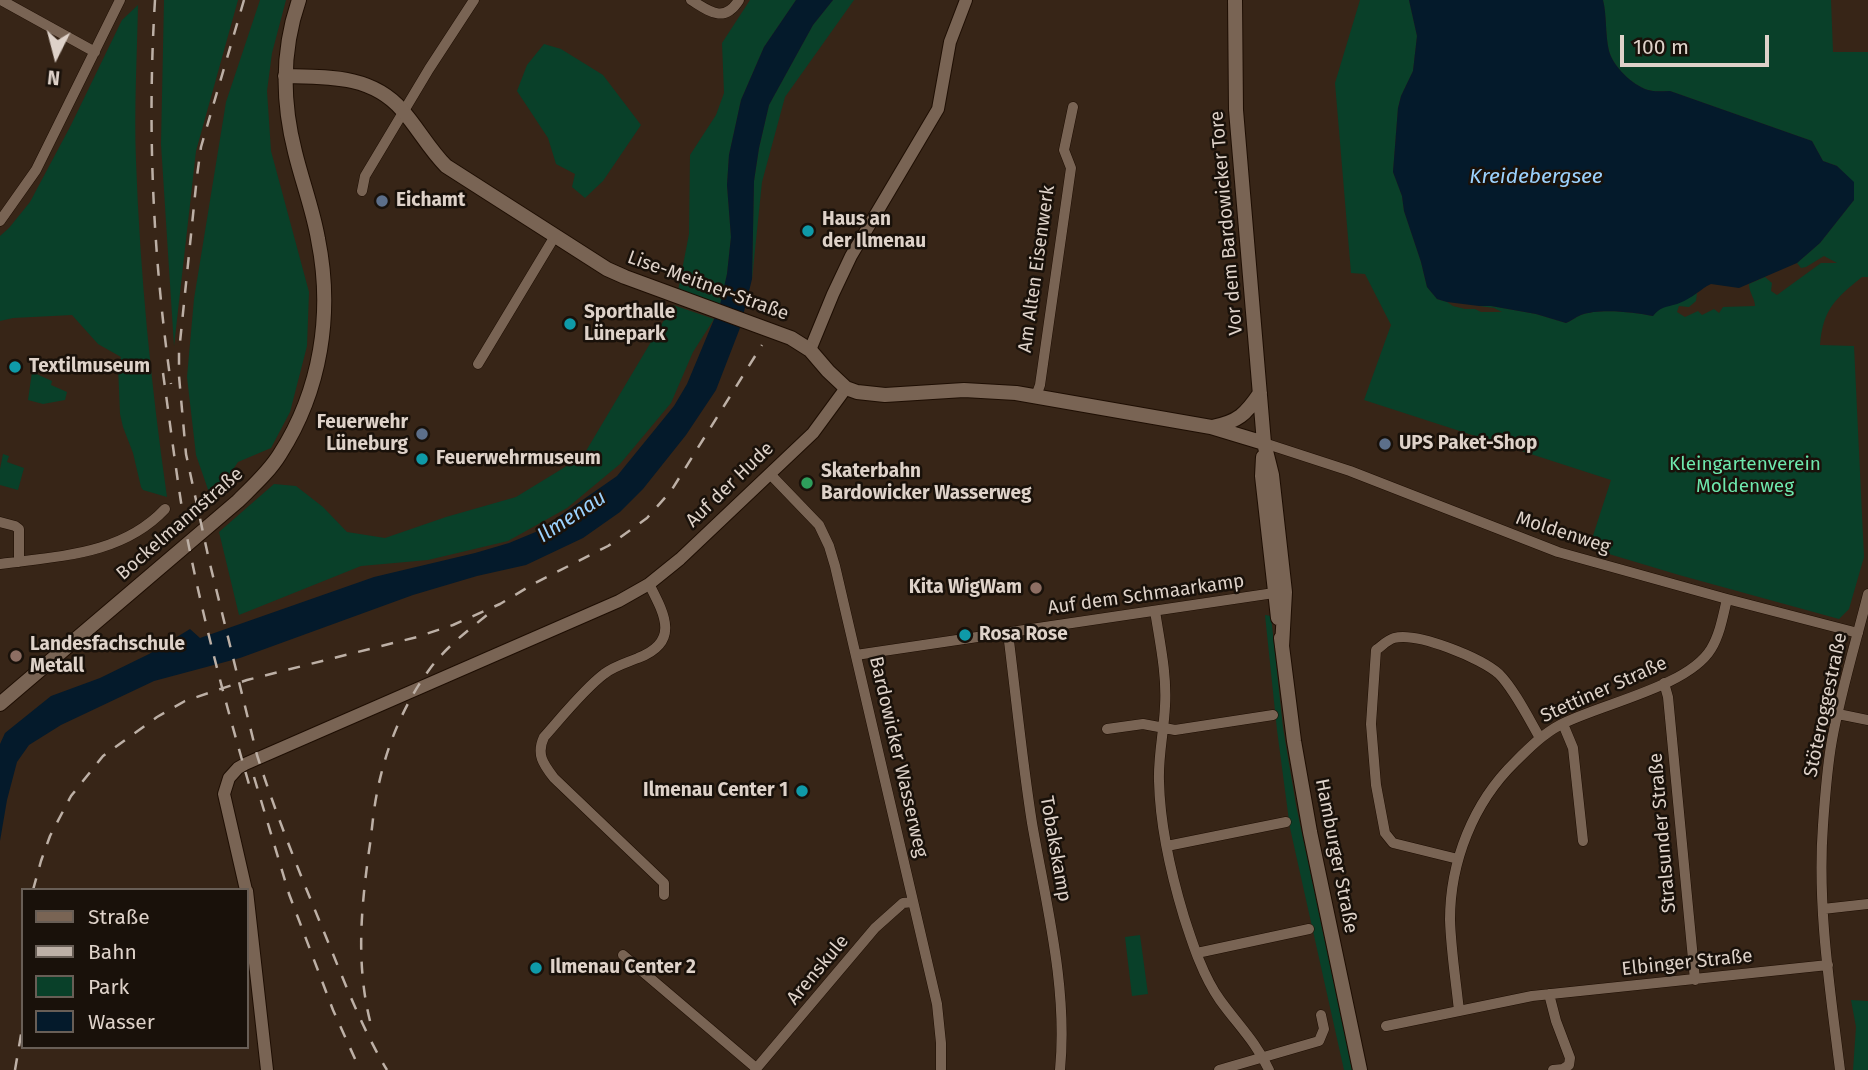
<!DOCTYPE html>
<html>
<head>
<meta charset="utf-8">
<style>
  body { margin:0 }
  #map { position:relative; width:1868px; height:1070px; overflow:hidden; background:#372517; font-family:"Fira Sans",sans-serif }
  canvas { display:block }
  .legend { position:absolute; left:21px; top:888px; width:228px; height:161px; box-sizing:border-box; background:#19110a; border:2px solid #685e56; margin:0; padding:9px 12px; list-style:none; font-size:21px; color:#ded2c9 }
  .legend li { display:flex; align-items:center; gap:14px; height:35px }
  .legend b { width:35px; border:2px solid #685e56 }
  .north { position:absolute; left:21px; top:21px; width:70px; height:70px; -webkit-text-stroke:5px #19110a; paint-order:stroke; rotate:186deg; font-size:19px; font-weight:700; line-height:28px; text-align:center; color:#ded2c9 }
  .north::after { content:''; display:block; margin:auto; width:24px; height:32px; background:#ded2c9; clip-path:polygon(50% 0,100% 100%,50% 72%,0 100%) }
  .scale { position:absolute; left:1620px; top:35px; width:149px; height:32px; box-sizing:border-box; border:4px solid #ded2c9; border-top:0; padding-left:9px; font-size:21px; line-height:24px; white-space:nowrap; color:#ded2c9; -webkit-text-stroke:5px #19110a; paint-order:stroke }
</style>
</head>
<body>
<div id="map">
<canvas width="1868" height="1070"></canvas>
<ul class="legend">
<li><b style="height:9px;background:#796454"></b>Straße</li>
<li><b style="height:9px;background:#bdb0a6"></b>Bahn</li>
<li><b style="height:19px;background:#094029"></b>Park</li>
<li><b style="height:19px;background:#041a2b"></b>Wasser</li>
</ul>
<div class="north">N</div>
<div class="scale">100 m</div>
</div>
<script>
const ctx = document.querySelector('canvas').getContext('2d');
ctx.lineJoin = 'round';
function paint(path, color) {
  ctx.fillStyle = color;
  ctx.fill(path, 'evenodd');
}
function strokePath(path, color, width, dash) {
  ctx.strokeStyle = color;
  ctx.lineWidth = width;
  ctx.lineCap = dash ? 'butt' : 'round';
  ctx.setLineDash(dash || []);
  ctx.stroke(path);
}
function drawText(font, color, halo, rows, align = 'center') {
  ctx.font = font + ' "Fira Sans",sans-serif';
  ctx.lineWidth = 5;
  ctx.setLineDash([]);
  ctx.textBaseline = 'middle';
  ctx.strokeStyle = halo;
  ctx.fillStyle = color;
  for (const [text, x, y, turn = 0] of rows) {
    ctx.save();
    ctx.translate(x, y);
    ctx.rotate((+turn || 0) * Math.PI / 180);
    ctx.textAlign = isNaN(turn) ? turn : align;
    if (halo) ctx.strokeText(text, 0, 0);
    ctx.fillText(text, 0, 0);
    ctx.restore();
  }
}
paint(new Path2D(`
  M164,0H238L196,151L174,346L161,144Z
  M260,0H286L272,53L267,91L271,151L309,292L307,346L290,412L271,448L238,462L212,501L196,455L187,377L194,299L226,102Z
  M750,0H796L764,47L741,100L729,155L727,185L731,237L727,274L720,305L678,291L689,234L690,155L716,115L724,93L722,43Z
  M833,0H854L785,97L762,182L752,279L754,181L759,148L769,105L813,25Z
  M1360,0H1409L1417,36L1413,71L1401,96L1398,108L1393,172L1402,196L1404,211L1421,262L1427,287L1437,299L1447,302L1453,306L1465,309H1475L1481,312H1502L1494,308L1479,306H1491L1536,314L1566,323C1571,321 1576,317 1581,315C1599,308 1634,312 1653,316C1663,303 1667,308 1680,302C1686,299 1692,296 1697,293L1696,301L1689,307L1679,306L1677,312L1685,317L1698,311L1702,315L1714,309L1719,313L1723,307L1755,306C1755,298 1749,293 1749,284L1765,277L1772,283L1771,291L1777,295L1821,263H1837L1824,256L1806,267L1801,268L1797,263L1820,243L1854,200V183L1837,166L1823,161L1812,141L1670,91C1663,91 1654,92 1648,90C1632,85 1613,66 1609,51C1605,34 1607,17 1603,0H1831L1833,52H1868V277H1862C1835,299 1823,309 1820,345L1854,346L1864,557L1849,609L1839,619L1679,575L1589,548L1611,480L1364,400L1391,325L1365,274L1351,273L1335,83Z
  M138,5C137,57 134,109 136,161C140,273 151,385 167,497L143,490L141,487L133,453L123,427L120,414L118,365L121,357L98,344L72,315L13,318L0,321V236L9,228L30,202L71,125L122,20Z
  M544,44L561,49L603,75L641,125L603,181L585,198L572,187L575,174L556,164L548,138L517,91L527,65Z
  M673,305L714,319L693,352L671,403L620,464L567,508L508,541L428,560L361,566L239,615L219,532L274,484L296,486L323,507L347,532L385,538L446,517L516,497L583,456Z
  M32,372L52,381L51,385L67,392L65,400L43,404L28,400Z
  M3,454L9,456L7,462L24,468L18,490L0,485V469Z
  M1265,615L1271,616L1283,728L1296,805L1352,1070H1344L1290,828L1277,730Z
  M1140,935L1148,994L1132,996L1125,937Z
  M1851,1000L1868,1001V1070H1853L1856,1027Z`), '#094029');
paint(new Path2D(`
  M796,0H833L813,25L769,105L759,148L754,181L752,279L740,328L716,390L686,435L643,489L620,512L583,538L526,565L477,576L413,595L240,658L154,681L61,725L29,745L17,762L7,800L0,841V744L5,733L51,696L100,678L149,654L190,629L200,638L374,577L475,553L509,543L538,531L617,476L674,406L687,384L720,305L727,274L731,237L727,185L729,155L741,100L764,47Z
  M1409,0H1603C1607,16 1605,34 1609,51C1613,66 1632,85 1648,90C1654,92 1663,91 1670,91L1812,141L1823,161L1837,166L1854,182V200L1820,243L1797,263L1739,288L1711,284L1707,286C1698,292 1687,301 1677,304C1666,307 1660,307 1653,316C1634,312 1599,308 1581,315C1576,317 1571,321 1566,323L1536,314L1491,306H1479L1447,302L1437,299L1427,287L1421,262L1404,211L1402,196L1393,172L1398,108L1401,96L1413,71L1417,36Z`), '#041a2b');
const minor = new Path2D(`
  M1,0L95,52
  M691,0C709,11 724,24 739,0
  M362,191L365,176L429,69L474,0
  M0,221L36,170L120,0
  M478,364L555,236
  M1036,396L1040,385L1071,168L1064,150L1073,107
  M1264,443L1350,471L1558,552L1727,599L1858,633
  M770,474L819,525L829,546L835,566L937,1004L941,1043V1070
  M0,522L15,526L19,529V562
  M0,564C59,556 122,555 165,509
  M649,584C665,615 680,642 638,658C626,663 614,666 604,674C584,689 561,718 544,737C536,754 543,764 554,778L664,883V895
  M1155,611C1160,643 1167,675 1165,706C1164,731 1158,756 1159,781C1160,826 1171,874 1184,917C1193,945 1203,976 1220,1000C1238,1025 1256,1042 1269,1070
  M1008,633C1016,696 1022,760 1032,823C1046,904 1068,988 1060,1070
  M856,655L1274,593
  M1664,683L1668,697L1695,980
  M1838,714L1868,720
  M1563,724L1573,748L1583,841
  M1107,729L1143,724L1175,730L1273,715
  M1167,846L1286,822
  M1458,859L1393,843L1385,833L1376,785L1371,724L1376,650C1382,646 1387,640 1394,638C1418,632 1481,658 1499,674C1514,689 1529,719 1540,738
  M1823,909L1868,904
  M1197,953L1309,929
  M623,955L756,1068
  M1549,994L1556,1021L1570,1058L1569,1065L1563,1069L1553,1070
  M1459,1011C1456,981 1451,951 1450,920C1450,862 1473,803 1515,762C1529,748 1543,734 1560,725C1600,704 1688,687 1711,649C1720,634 1723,616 1727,599
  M1386,1026L1532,996L1828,965
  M755,1070L875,928L903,903L913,902
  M1219,1070L1319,1041L1324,1029L1321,1015
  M1840,1070C1830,989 1817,906 1823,825C1825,796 1827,768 1832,740C1841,690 1856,642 1868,594`);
const tertiary = new Path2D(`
  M810,350L833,294L851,256L938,109L950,42L966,0
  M246,890L224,794L229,778L238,768L245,764L619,601L649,584L680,559L813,433L846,388
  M247,891L267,1070`);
const secondary = new Path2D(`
  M1235,0L1236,110L1264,443L1272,475L1285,592L1282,647
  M285,76C328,77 372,75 402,110C418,128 429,149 446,166L607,269L625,277L791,338L810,350L828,371L846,388L857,392L885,395L964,390L1016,393L1211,427L1264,443
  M1212,427C1238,422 1246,414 1260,393
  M1263,457L1262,476L1278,618
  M1281,638L1294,741L1310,832L1360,1070
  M0,704L238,501C253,486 269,472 280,454C321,390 333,313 318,239C313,210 302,181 295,152C282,101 282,49 299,0`);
strokePath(minor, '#1e0e03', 11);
strokePath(tertiary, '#1e0e03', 14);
strokePath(secondary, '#1e0e03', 16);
strokePath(minor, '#796454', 10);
strokePath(tertiary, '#796454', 12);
strokePath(secondary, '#796454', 14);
strokePath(new Path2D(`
  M155,0C147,128 153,257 171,384
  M244,0L201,147L197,176L179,352V376L186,454L209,560L257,755C276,815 300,874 324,932C343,978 361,1027 387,1070
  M163,373C170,423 176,472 184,521C201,612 225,702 251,791
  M254,777L289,894L333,1010L360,1070
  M33,890L41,861L50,836L71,796L103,756L157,717L185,701L247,680L417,637L453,625L500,604L535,583L608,546L647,518L671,491L762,345
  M370,1021C356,964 361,909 369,851C372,832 373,812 377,793C385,750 403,705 429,670C445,648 466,632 487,615
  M15,1070L23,1023`), '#bdb0a6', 2.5, [12, 12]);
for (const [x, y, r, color] of [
  [382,201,7,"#5c6f8a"],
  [808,231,7,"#0f9aa8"],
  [570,324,7,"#0f9aa8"],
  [15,367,7,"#0f9aa8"],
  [422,434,7,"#5c6f8a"],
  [1385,444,7,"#5c6f8a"],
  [422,459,7,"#0f9aa8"],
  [807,483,7,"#2e9e5b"],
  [1036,588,7,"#8d6e63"],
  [965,635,7,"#0f9aa8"],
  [16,656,7,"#8d6e63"],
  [802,791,7,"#0f9aa8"],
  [536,968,7,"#0f9aa8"]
]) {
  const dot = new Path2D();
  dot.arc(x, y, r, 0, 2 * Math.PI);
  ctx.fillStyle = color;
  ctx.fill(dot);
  strokePath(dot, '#19110a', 2.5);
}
drawText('bold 19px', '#ded2c9', '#19110a', [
  ["Eichamt",396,201],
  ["Haus an",822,220],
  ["der Ilmenau",822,242],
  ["Sporthalle",584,313],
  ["Lünepark",584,335],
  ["Textilmuseum",29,367],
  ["Feuerwehr",408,423,"right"],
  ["Lüneburg",408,445,"right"],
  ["UPS Paket-Shop",1399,444],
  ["Feuerwehrmuseum",436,459],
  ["Skaterbahn",821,472],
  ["Bardowicker Wasserweg",821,494],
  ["Kita WigWam",1022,588,"right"],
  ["Rosa Rose",979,635],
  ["Landesfachschule",30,645],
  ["Metall",30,667],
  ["Ilmenau Center 1",788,791,"right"],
  ["Ilmenau Center 2",550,968]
], 'left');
drawText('19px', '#ded2c9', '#19110a', [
  ["Vor dem Bardowicker Tore",1227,223,-95],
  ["Am Alten Eisenwerk",1037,269,-82],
  ["Lise-Meitner-Straße",708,286,20],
  ["Auf der Hude",730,485,-44],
  ["Bockelmannstraße",180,524,-41],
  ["Moldenweg",1563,533,18],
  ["Auf dem Schmaarkamp",1146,595,-8],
  ["Stettiner Straße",1604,690,-24],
  ["Stöteroggestraße",1826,705,-78],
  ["Bardowicker Wasserweg",898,757,77],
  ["Stralsunder Straße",1663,833,-95],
  ["Tobakskamp",1055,849,80],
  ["Hamburger Straße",1336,856,79],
  ["Elbinger Straße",1687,963,-6],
  ["Arenskule",818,970,-50]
]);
drawText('19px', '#6ee8ad', '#19110a', [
  ["Kleingartenverein",1745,465],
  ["Moldenweg",1745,487]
]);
drawText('italic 21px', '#9bd1fd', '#19110a', [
  ["Kreidebergsee",1536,177],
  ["Ilmenau",572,517,-33]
]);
</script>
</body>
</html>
